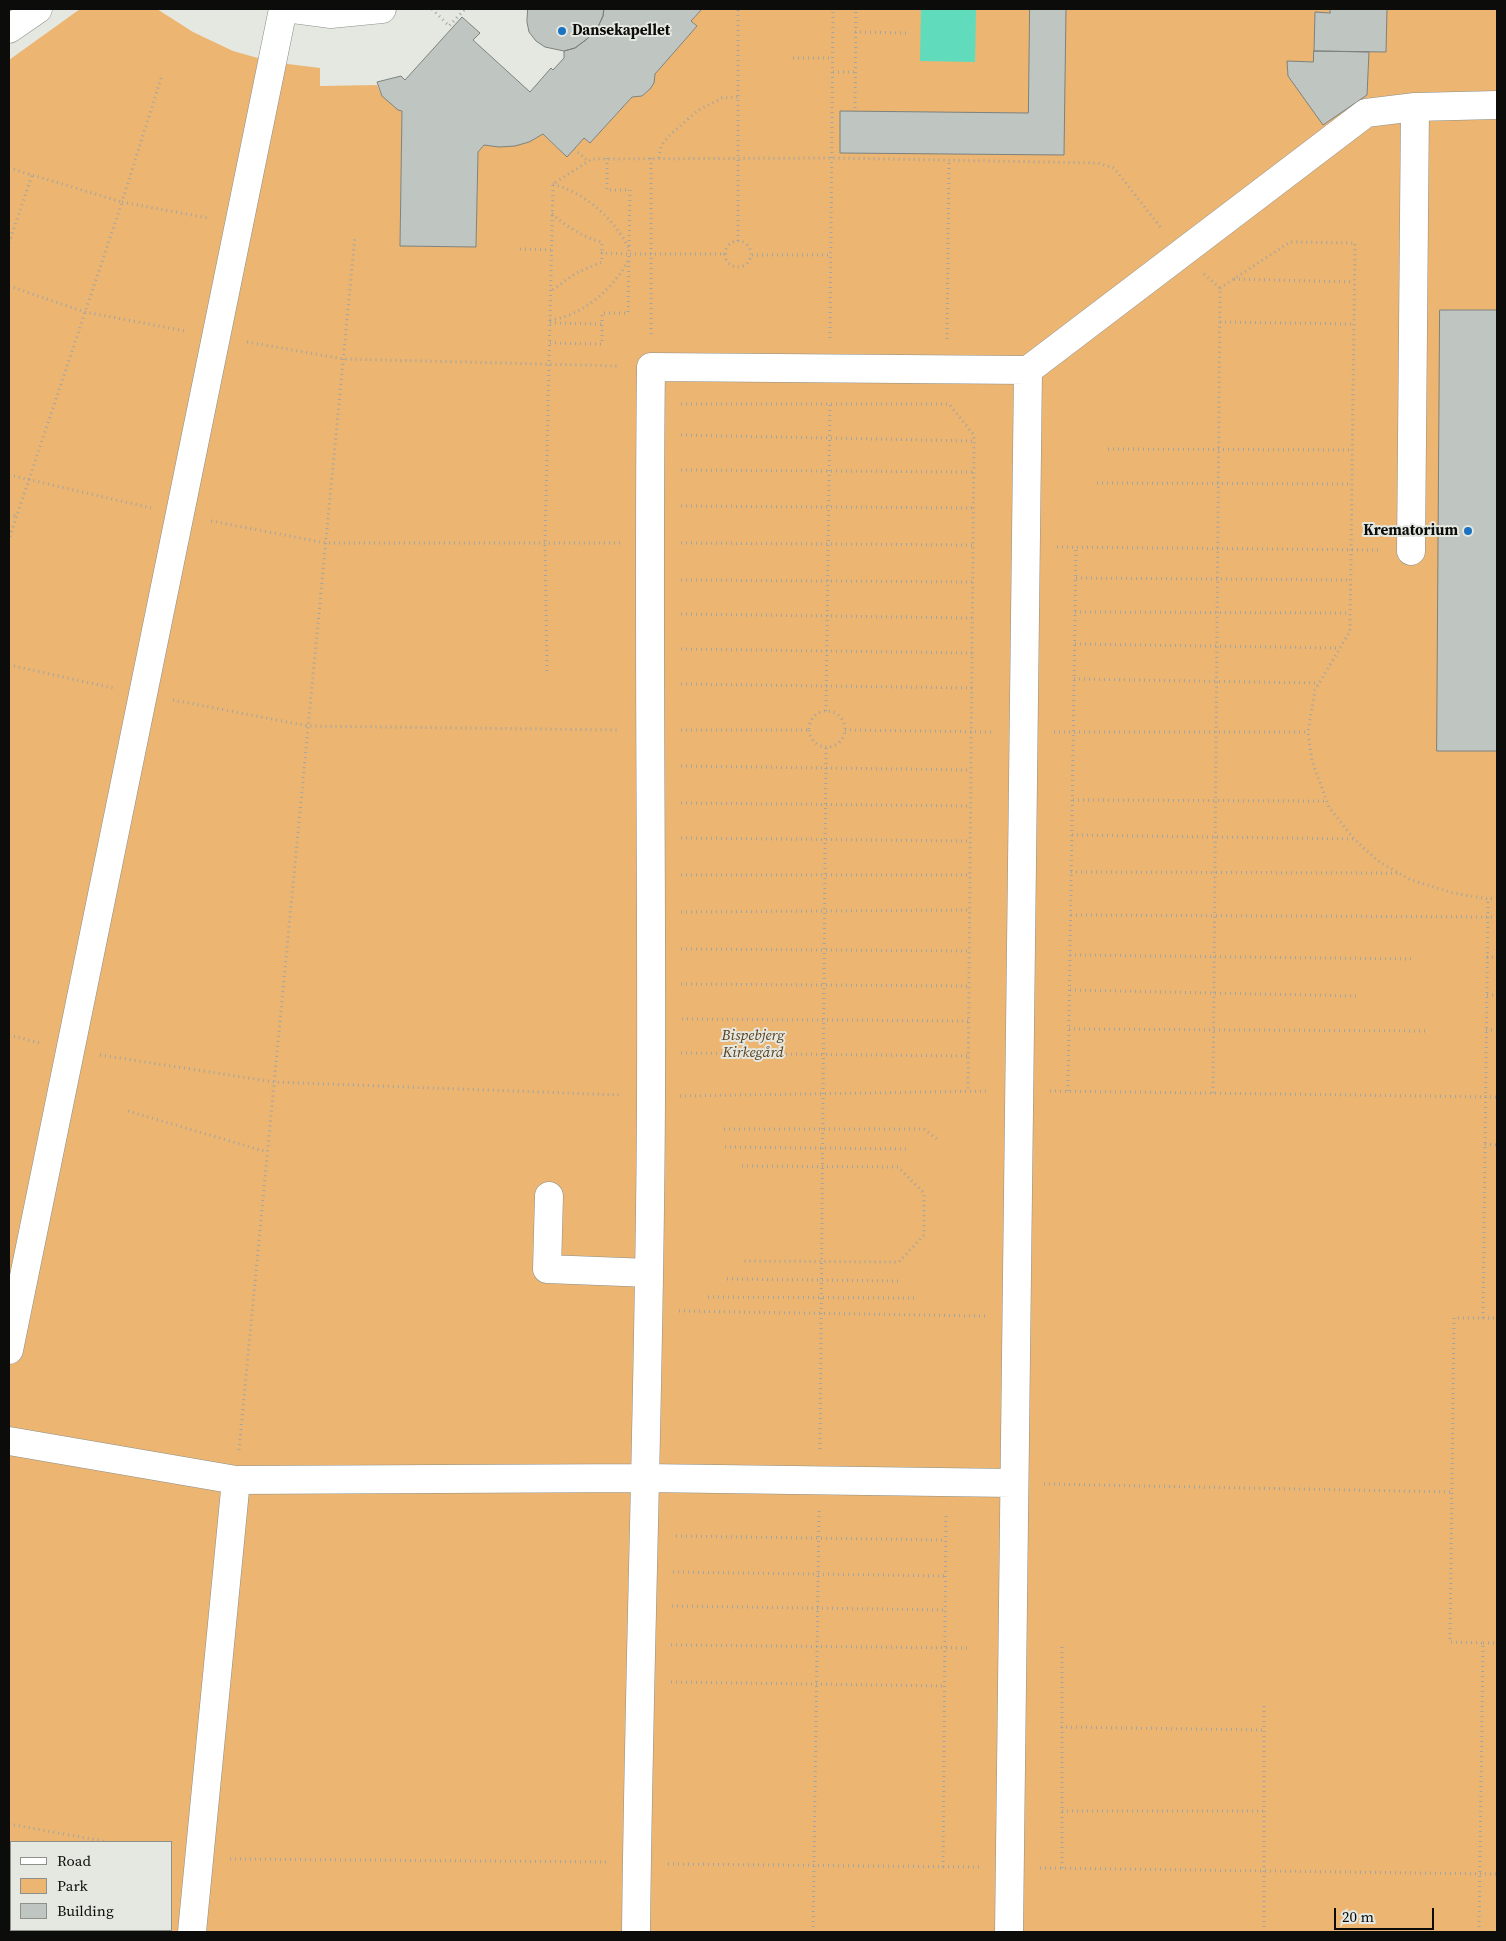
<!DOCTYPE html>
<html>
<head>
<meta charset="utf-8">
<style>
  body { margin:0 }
  #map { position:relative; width:1506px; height:1941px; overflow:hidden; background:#e5e8e1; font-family:"Source Serif 4",serif }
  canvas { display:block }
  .frame { position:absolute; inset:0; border:10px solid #0c0d0b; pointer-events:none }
  .legend { position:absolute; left:10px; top:1841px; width:162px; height:90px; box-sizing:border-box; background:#e5e8e1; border:1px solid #8e908b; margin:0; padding:6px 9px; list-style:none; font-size:15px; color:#0c0d0b }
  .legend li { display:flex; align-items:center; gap:10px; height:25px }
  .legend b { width:25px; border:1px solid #8e908b }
  .scale { position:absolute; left:1334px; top:1908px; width:100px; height:22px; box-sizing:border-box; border:2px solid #0c0d0b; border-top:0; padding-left:6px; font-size:15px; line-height:18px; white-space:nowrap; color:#0c0d0b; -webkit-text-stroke:4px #e5e8e1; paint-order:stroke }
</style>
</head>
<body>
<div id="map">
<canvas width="1506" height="1941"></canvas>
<div class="frame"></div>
<ul class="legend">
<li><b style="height:6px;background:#fff"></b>Road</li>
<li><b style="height:14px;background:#ecb572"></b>Park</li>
<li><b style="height:14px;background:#bfc5c0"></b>Building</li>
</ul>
<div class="scale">20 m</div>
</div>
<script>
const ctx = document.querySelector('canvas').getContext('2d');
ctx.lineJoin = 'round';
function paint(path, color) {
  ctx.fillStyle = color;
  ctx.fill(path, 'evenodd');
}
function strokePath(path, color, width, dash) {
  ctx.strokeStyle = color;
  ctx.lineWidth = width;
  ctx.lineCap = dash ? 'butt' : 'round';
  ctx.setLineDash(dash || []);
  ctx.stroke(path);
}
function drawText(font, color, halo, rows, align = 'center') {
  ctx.font = font + ' "Source Serif 4",serif';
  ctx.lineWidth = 4;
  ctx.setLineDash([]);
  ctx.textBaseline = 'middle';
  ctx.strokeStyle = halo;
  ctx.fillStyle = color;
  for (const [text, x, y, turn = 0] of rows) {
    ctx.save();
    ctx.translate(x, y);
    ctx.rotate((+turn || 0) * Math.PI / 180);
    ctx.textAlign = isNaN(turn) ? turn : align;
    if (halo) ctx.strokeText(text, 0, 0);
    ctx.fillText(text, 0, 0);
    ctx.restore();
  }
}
paint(new Path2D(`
  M80,9H157L193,32L233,51L272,62L320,68V86L377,85L382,96L402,111L400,245L476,247L478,152L484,145C506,148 523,146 543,134L567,157L584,138L590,143L632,97L642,96L650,89L655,74L697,26L691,21L702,9H1497V1932H9V60ZM11,1842H171V1930H11Z`), '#ecb572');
paint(new Path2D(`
  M921,9H976L975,62L920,61Z`), '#60dbbb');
const building = new Path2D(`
  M528,9H604L603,16L597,29L587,39L575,48L564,51L545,47L536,41L529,32L527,22Z
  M604,9H702L691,21L697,26L655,74L654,83L650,89L642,96L632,97L590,143L584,138L567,157L543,134L529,142L515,146L499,147L484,145L478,152L476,247L400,246L402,111L398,110L382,96L377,82L401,76L405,80L462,17L480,33L473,40L530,92L551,68L553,70L564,58V51L575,48L587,39L597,29L603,16Z
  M1030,9H1066L1064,155L840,153V111L1028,113Z
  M1330,9H1387L1386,52L1314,51L1315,12L1330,13Z
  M1314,51L1369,52L1367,95L1323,125L1288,76L1287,61L1313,62Z
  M1440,310H1497V751H1437Z`);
paint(building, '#bfc5c0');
strokePath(building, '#7d827d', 1);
const minor = new Path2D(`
  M293,9L331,14L382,9
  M9,29L38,9
  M1411,551L1415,107
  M549,1196L547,1269L649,1273
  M9,1350L283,9
  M9,1441L236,1480L644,1478L1013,1483
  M192,1932L236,1480
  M636,1932C639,1654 650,1376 651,1098C652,854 648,611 651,367L1028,370L1366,113L1415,107L1497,105
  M1009,1932L1028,370`);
strokePath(minor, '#8c8f88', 29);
strokePath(new Path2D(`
  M432,9L449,26L465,9
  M855,32L909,33
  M793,58H833
  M833,72H855
  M161,78L122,202L208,218
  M855,108L856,9
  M574,149L588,161
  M607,158V190H630L629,254H724
  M651,158V337
  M659,158L661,146L669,136L697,111L722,98L738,97
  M9,168L122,202L9,539
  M553,184C587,194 613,218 629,248
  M552,214C567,226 583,238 602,242V253
  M725 254a13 13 0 1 1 26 0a13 13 0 1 1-26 0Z
  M738,241V9
  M9,243L32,175
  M520,249L552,250
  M752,255H831
  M1204,274L1220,288L1213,1094
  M1234,279L1354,282
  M9,286L85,312L185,331
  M1220,288L1290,242L1355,243L1350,631L1315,690L1308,732L1312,761L1329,807L1354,839L1378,861L1411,880L1453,893L1488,899L1497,898
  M550,320C583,316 615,287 629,259
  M1220,322L1354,324
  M550,323L602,324
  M830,338L833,9
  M947,339L949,160
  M247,342L344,359L620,366
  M550,343L602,344V313H628L629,254L602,253V262L576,273L551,291
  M681,404H949L974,435L968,1092
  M681,435L974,441
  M1108,449L1352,450
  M681,470L973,472
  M9,475L151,508
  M1097,483L1352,484
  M681,506L973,508
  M9,514L16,516
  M211,521L326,543H620
  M681,543L973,545
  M1057,547L1380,550
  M1076,578L1350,580
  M681,580L973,582
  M1075,612L1350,613
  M681,614L972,618
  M1075,644L1339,648
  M681,649L972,653
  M9,665L113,688
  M547,671L545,543L553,184L592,159L832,158L1098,163L1114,168L1162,229
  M1074,679L1318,683
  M681,684L972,688
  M173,700L308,726L619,730
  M826,711L830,402
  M809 729a18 18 0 1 1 36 0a18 18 0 1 1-36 0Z
  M681,730H810
  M845,730L992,732
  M1054,732H1308
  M681,766L971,770
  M1073,800L1326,801
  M681,803L971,806
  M1072,835L1354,839
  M681,838L970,841
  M1071,872L1398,873
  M681,875H970
  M681,912L969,910
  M1071,915L1497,917
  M681,949L969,951
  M1070,955L1413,959
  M1487,957H1497
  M681,984L969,986
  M1070,990L1356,996
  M1487,995H1497
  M682,1019L969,1021
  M1069,1029L1427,1031
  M1486,1030H1497
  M9,1035L40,1043
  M681,1053L969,1056
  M100,1055L274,1082L619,1095
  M1050,1091L1497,1097
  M1068,1091L1076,548
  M680,1096L989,1091
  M128,1111L267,1152
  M724,1129H924L937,1139
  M1485,1144L1497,1145
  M725,1147L908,1149
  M742,1166L898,1167L924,1193V1235L899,1262L743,1261
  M727,1279L902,1281
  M708,1297L916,1298
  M679,1311L985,1316
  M1483,1318H1497
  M820,1449L826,748
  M239,1450L355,236
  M1044,1484L1452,1492
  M676,1536L946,1540
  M673,1572L946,1576
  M672,1606L946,1610
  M1483,1643H1497
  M671,1645L967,1648
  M1062,1647V1869
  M671,1682L945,1686
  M1264,1706V1932
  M1061,1727L1264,1730
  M1062,1811H1264
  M9,1824L108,1842
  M230,1859L607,1862
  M668,1864L979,1867
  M943,1867L946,1512
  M1040,1868L1497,1874
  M813,1932L819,1510
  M1479,1932L1483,1643L1450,1642L1454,1318H1483L1488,899`), '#a3a5a0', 3, [1, 4]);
strokePath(minor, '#fff', 28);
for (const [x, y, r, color] of [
  [562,31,5,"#1b73c1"],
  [1468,531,5,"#1b73c1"]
]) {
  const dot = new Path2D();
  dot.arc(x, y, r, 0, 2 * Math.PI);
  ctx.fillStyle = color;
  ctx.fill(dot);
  strokePath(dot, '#e5e8e1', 2);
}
drawText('bold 15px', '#0c0d0b', '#e5e8e1', [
  ["Dansekapellet",572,31],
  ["Krematorium",1458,531,"right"]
], 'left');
drawText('italic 15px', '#5a401f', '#e5e8e1', [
  ["Bispebjerg",753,1036],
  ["Kirkegård",753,1053]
]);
</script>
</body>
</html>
